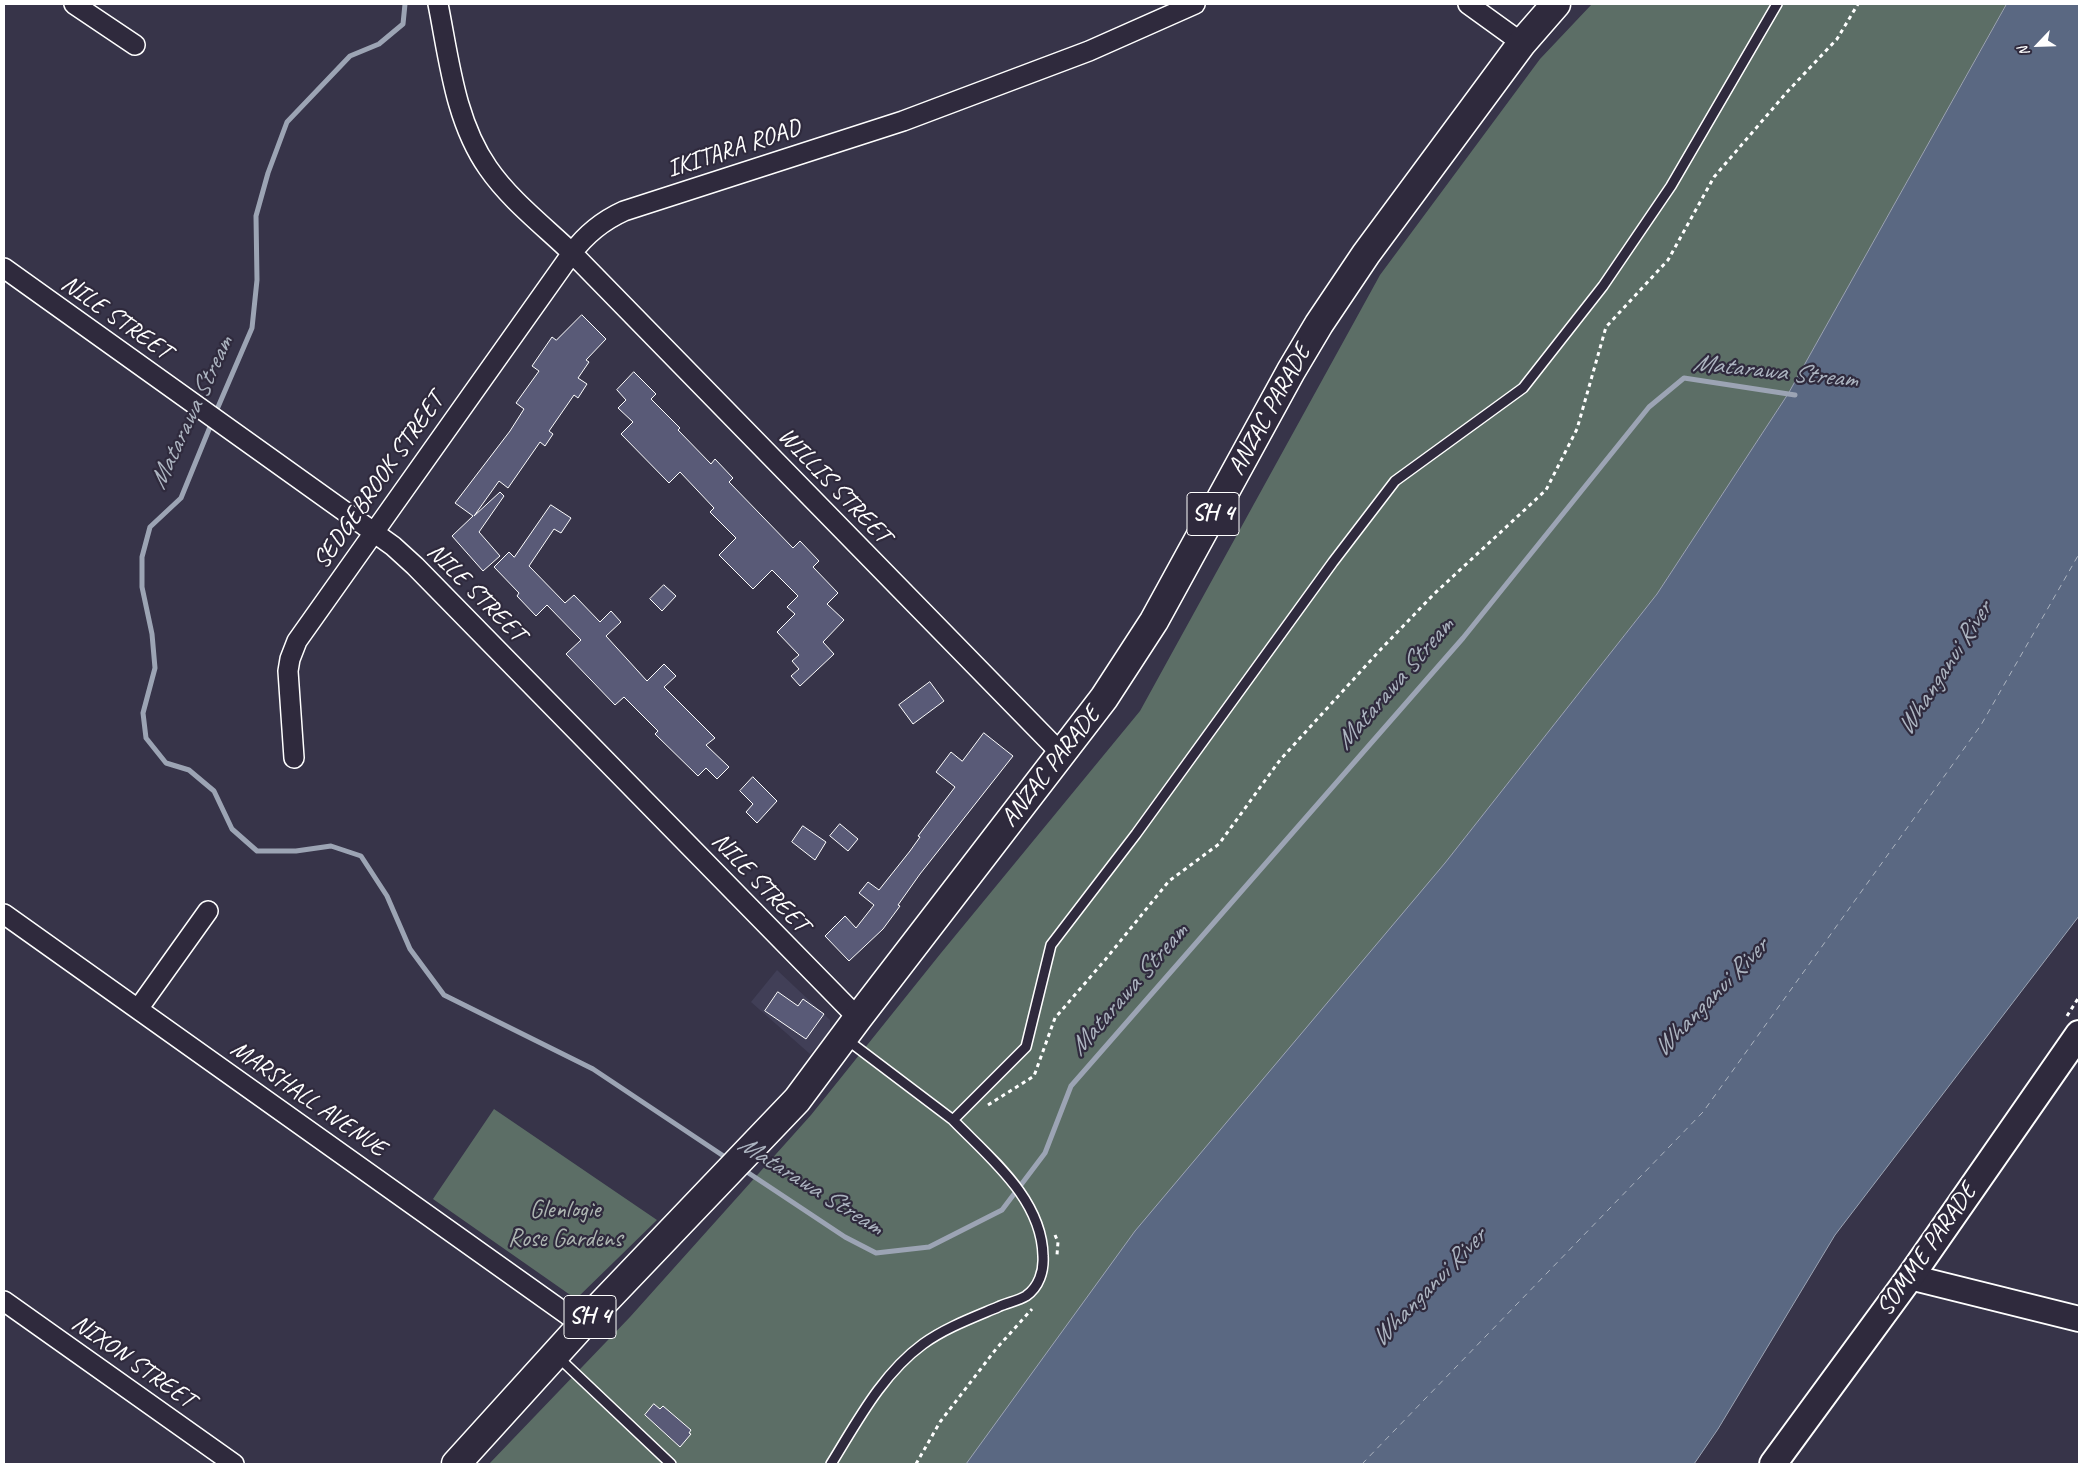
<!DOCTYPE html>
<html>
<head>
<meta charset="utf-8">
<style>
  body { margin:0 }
  #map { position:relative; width:2083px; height:1468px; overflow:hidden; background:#373449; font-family:Caveat,sans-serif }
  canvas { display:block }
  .frame { position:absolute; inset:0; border:5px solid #fff; pointer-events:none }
  .north { position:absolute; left:2013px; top:20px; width:50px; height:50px; -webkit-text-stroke:4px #2f2a3d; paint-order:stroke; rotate:246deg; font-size:14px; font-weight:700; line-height:20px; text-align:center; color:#fff }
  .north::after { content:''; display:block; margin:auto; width:18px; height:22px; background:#fff; clip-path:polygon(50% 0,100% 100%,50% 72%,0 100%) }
</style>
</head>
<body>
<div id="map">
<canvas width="2083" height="1468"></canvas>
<div class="frame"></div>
<div class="north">N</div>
</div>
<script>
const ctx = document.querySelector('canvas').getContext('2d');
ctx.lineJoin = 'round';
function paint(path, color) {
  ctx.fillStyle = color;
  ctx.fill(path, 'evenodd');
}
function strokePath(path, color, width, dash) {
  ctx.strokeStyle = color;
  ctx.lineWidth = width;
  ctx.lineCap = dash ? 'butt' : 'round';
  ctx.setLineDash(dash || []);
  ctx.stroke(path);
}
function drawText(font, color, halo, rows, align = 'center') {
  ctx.font = font + ' Caveat,sans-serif';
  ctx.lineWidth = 4.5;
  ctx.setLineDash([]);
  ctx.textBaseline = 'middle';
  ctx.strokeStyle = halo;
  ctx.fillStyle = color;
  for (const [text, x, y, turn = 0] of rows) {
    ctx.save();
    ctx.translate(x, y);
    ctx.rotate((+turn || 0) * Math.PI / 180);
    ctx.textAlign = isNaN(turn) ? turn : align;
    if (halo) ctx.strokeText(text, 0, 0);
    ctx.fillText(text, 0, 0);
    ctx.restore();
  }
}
paint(new Path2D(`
  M777,970L830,1020V1033L810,1054L751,1002Z`), '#413f57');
paint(new Path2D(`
  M1592,4H2007L1788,394L1657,594L972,1464H489L630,1317L811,1115L941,953L1140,711L1380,275L1540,59Z
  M494,1109L657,1220L576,1299L433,1199Z`), '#5c6e66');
const water = new Path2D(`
  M2007,4H2079V916L1835,1235L1718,1429L1694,1464H966L1135,1231L1445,863L1657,594L1788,394Z`);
paint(water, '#5a6882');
strokePath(water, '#9ca4b4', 1);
strokePath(new Path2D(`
  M215,414L252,328L257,280L256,216L268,173L287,122L350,56L379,44L403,24L405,4
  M212,422L181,498L150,527L142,557V587L152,634L155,668L143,713L146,738L166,763L189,770L214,791L232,829L257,851H296L331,846L361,856L387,896L410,949L444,995L593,1069L728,1159
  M741,1168L845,1237L876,1253L929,1247L1002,1210L1045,1153L1071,1086L1463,638L1649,407L1684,378L1795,395`), '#9ca4b4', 5);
strokePath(new Path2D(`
  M1362,1464L1703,1112L1981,725L2079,554`), '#acb4c0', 1, [6, 5]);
const building = new Path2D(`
  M582,315L606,339L586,360L589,362L578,378L587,384L578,398L574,395L549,431L553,434L545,446L540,442L508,488L499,481L474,516L500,492L504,496L479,532L500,556L483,571L452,536L473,516L455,503L510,431L524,409L516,403L539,371L532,366L552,337L556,340Z
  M634,372L656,394L651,399L680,428L678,430L711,464L715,459L733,478L729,482L793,548L800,541L819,561L813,567L838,593L827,604L844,620L823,642L834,654L800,686L791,676L799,669L792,661L799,655L777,632L795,614L787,607L798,596L772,570L753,589L719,555L736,538L710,512L714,508L680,472L669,483L621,434L633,422L618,408L626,400L617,390Z
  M551,505L571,518L561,533L554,529L529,566L565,603L574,595L600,622L611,611L621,622L606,636L647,681L664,664L676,676L664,687L715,738L706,745L729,767L717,779L706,768L698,776L655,734L658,731L624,697L615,705L566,654L581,640L547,605L536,616L517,596L519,593L494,567L509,552L514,557Z
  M664,585L676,596L662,611L650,599Z
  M930,682L944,701L913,724L899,705Z
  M984,733L1013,756L920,874L898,905L900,906L883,929L849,961L825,936L845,916L856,928L874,905L859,893L868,882L879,890L910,851L920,837L918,836L955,787L936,772L951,752L962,761Z
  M753,777L777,801L757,823L746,812L753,804L740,791Z
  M840,824L858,839L848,851L830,836Z
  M803,826L826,842L815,860L792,842Z
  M778,992L798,1006L803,999L824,1014L806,1039L765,1011Z
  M654,1404L660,1409L663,1406L691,1430L689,1433L691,1434L680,1447L645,1415Z`);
paint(building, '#595a77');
strokePath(building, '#fff', 1);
const service = new Path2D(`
  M846,1039L953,1120
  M558,1357L671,1464
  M831,1464C857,1422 882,1374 923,1344C945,1328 972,1318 998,1307C1006,1303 1018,1301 1026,1296C1039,1287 1044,1271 1043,1256C1042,1199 990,1158 953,1120L1026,1047L1051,945L1136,834L1333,562L1395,481L1523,388L1603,286L1671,186L1777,4`);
const minor = new Path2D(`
  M74,4L135,45
  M438,4C449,59 455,121 488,168C510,200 544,226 572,253C586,234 602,221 624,211L903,121L1089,51L1195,4
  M1468,4L1522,43
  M4,268L393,546L415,566L858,1018
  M294,758L288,671L290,659L297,641L572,253L1053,745L1063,752
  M4,914L582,1325
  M138,1009L208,911
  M4,1301L234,1464`);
const tertiary = new Path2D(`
  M1910,1277L2079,1319`);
const secondary = new Path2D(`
  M1773,1464L1910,1277L2079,1034`);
const primary = new Path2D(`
  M456,1464L582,1325L797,1100L858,1018L1104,698L1154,621L1291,371L1319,324L1366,254L1522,43L1556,4`);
strokePath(service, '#fff', 12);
strokePath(minor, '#fff', 22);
strokePath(tertiary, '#fff', 28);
strokePath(secondary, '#fff', 30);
strokePath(primary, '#fff', 31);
strokePath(new Path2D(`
  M2067,1016L2079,997
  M988,1105L1034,1076L1055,1018L1105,960L1169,881L1219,844L1280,760L1382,648L1434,594L1546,490L1577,429L1606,327L1668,260L1714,177L1787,92L1837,39L1858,4
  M1055,1235L1058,1242L1057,1255
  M916,1464L940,1422L996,1349L1032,1309`), '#fff', 3, [4, 4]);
strokePath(service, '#2f2a3d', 9);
strokePath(minor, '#2f2a3d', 19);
strokePath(tertiary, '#2f2a3d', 24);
strokePath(secondary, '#2f2a3d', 26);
strokePath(primary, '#2f2a3d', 28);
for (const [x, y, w] of [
  [1213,514,52],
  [590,1317,52]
]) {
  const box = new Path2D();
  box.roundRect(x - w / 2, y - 21.5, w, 43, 4);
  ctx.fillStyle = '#2f2a3d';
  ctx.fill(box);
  strokePath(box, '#fff', 1);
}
drawText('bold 24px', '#fff', null, [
  ["SH 4",1213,514],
  ["SH 4",590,1317]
]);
drawText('25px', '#fff', '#2f2a3d', [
  ["IKITARA ROAD",734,149,-18],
  ["NILE STREET",116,318,35],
  ["ANZAC PARADE",1270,410,-61],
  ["SEDGEBROOK STREET",379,481,-55],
  ["WILLIS STREET",834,486,46],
  ["NILE STREET",476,593,45],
  ["ANZAC PARADE",1051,767,-52],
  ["NILE STREET",760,883,46],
  ["MARSHALL AVENUE",308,1099,35],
  ["SOMME PARADE",1927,1250,-55],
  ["NIXON STREET",133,1362,35]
]);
drawText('25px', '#aeb6b2', '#2f2a3d', [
  ["Glenlogie",565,1210],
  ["Rose Gardens",565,1239]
]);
drawText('italic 26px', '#acb4c0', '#2f2a3d', [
  ["Matarawa Stream",1775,372,6],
  ["Matarawa Stream",192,413,-65],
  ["Whanganui River",1945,669,-57],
  ["Matarawa Stream",1395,684,-49],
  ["Matarawa Stream",1129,990,-49],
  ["Whanganui River",1711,998,-46],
  ["Matarawa Stream",810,1186,32],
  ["Whanganui River",1429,1288,-46]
]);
</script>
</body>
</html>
